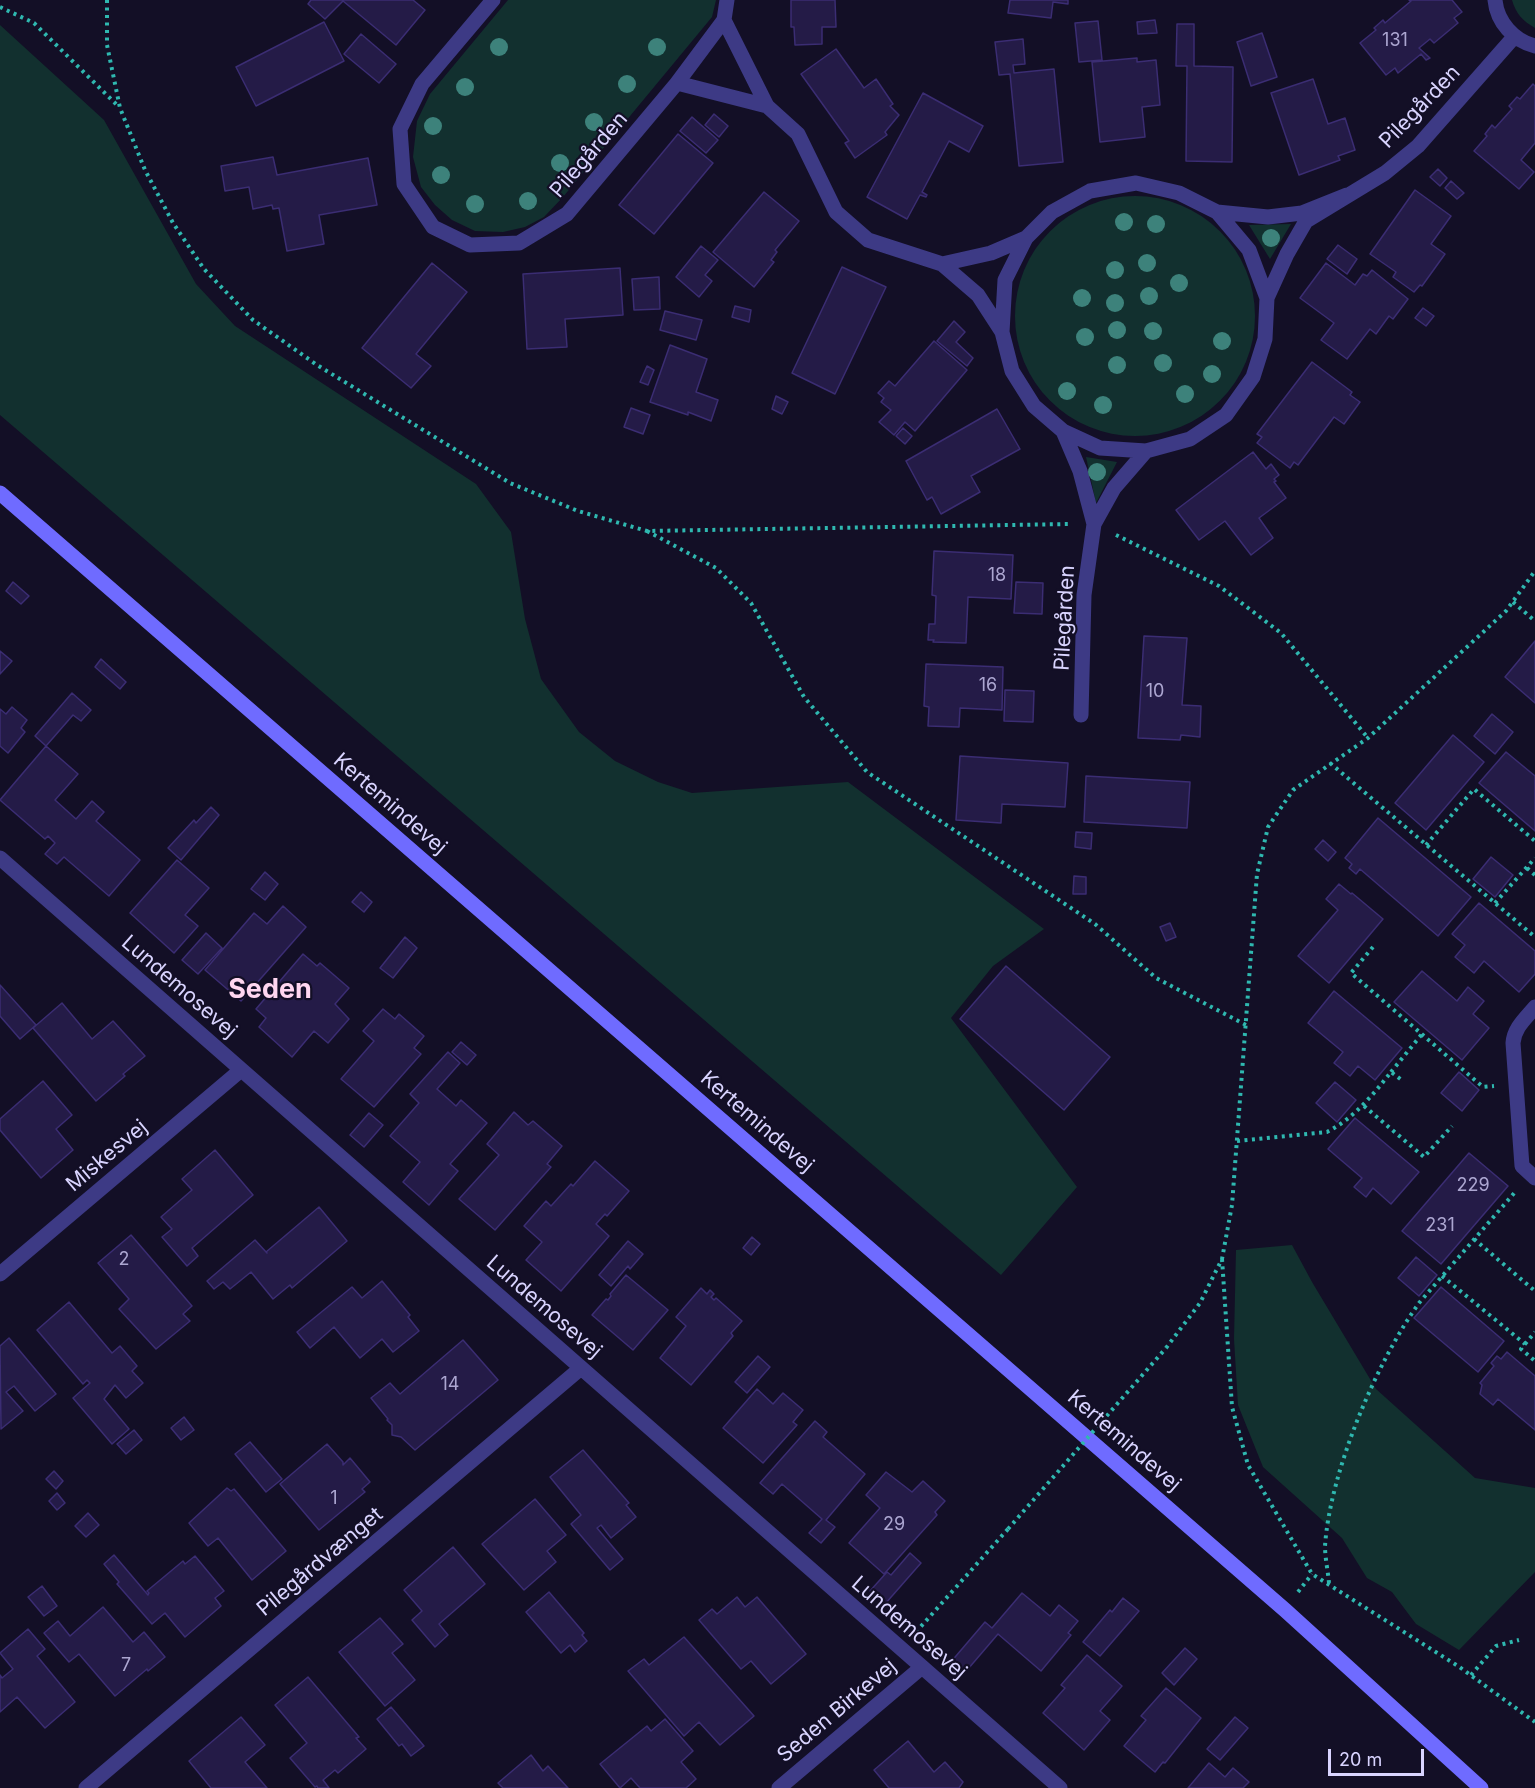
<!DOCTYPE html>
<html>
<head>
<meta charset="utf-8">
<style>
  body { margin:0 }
  #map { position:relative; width:1535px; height:1788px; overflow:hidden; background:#130f26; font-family:Inter,sans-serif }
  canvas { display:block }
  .scale { position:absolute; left:1328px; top:1749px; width:96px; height:27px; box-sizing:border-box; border:3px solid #d9d4ff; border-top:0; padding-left:8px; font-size:18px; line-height:21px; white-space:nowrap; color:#d9d4ff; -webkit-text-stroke:4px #130f26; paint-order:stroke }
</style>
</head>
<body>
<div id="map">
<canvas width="1535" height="1788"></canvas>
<div class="scale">20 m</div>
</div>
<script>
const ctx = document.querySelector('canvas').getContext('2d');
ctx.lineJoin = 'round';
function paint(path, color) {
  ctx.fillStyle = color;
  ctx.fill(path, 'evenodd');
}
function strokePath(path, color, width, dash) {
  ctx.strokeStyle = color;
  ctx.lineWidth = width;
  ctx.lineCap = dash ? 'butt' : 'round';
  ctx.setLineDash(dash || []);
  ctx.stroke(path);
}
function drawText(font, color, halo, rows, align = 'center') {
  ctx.font = font + ' Inter,sans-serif';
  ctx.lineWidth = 4.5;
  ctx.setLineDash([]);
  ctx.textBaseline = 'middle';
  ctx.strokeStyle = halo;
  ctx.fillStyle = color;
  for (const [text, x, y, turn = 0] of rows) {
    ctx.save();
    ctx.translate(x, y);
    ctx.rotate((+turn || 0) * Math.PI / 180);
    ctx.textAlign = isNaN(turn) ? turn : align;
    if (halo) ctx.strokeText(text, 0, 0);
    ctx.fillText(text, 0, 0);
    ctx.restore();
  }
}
paint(new Path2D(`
  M508,0H716L712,17L563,197L544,217L525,227L503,232L475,231L452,220L435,205L421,187L413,157L417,121L430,94Z
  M1512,0H1535V28C1523,21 1516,14 1512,0Z
  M0,25L104,120L196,284L235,326L476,484L511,532L525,619L541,679L579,732L615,761L658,782L692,793L848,782L1044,929L993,966L951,1018L1077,1187L1001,1275L0,415Z
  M1015 316a120 120 0 1 1 240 0a120 120 0 1 1-240 0Z
  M1291,224L1270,259L1249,225Z
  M1086,457L1117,462L1096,503Z
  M1292,1245L1312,1282L1376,1389L1475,1478L1535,1488V1572L1459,1650L1416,1624L1392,1592L1367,1578L1342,1538L1263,1467L1238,1405L1234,1339L1236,1250Z`), '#12302f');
const building = new Path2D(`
  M311,0H413L425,10L396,45L343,1L325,19L308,4Z
  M791,0H835L836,27H822V44L795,45L794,27H791Z
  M1010,0H1068V4L1053,2L1051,18L1008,13Z
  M1409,0H1452L1462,12L1454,18L1458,23L1434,43L1430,39L1419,48L1430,58L1426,60L1421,54L1398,73L1395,68L1386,75L1360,43L1376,30L1374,28L1383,20L1385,23L1411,1Z
  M1155,20L1157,33L1138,34L1137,22Z
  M1098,21L1102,60L1079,62L1075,23Z
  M324,22L344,61L256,106L236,67Z
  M1177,24H1194V66L1233,67L1232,162L1186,161L1187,66H1176Z
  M1262,33L1277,77L1251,86L1237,42Z
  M361,34L396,64L379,83L344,54Z
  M1023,39L1025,64L1013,65L1014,73L1054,69L1063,162L1019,166L1010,74L999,75L995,42Z
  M836,49L864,88L876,79L893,104L890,106L899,115L885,132L887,135L855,158L845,143L849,141L801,74Z
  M1137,58V62L1156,60L1160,105L1142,107L1145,137L1100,142L1092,62Z
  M1313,79L1328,124L1345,118L1355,150L1338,156L1340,160L1299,175L1271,93Z
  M1533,84L1535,86V143L1521,160L1534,172L1519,189L1474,151L1487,136L1485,134L1492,125L1495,128L1512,109L1509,106L1517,97L1520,99Z
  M923,93L983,126L969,152L949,141L922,192L927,195L926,197L920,195L907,219L867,197Z
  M714,114L728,126L719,137L705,125Z
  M692,117L718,140L706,153L680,131Z
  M678,134L713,163L654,234L619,205Z
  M273,157L277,175L368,158L377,205L319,215L324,244L287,251L279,208L273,209L272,205L253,209L249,187L225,191L221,166Z
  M1438,169L1447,178L1440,186L1430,177Z
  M1451,181L1464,193L1457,199L1445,188Z
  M1415,190L1451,216L1431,244L1445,254L1422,286L1420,285L1414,292L1393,277L1396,272L1370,254Z
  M764,192L799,221L775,250L777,252L771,260L774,262L754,287L713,252Z
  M1338,245L1357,259L1347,274L1327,259Z
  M701,246L718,260L705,275L712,281L699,297L676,277Z
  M432,263L467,292L416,354L431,366L411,388L362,348Z
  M1326,263L1355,285L1363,274L1367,276L1372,270L1408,299L1393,319L1389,316L1376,334L1370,329L1347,359L1321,340L1334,323L1300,298Z
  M842,267L886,287L835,394L792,373Z
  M620,268L623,315L565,319L567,347L527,349L523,274Z
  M659,277L660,309L634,310L632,279Z
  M735,306L751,310L749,322L732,317Z
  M1423,308L1434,316L1426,326L1415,318Z
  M665,311L702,320L696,340L660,330Z
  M954,321L965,332L956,342L973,358L967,366L937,341Z
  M934,341L967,370L915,431L905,422L894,435L879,422L891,410L881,402L884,398L878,393L889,381L895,386Z
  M670,345L707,359L696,392L718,400L711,421L688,412V415L650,402Z
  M1312,362L1352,392L1350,395L1360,402L1344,424L1334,417L1298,465L1294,462L1290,468L1257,443L1262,437L1257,434Z
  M647,366L654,370L648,385L640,382Z
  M776,396L788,402L782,414L772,409Z
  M631,408L650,415L643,434L624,427Z
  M997,409L1020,449L971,476L980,492L941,514L932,497L927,500L906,461Z
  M903,428L912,436L905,444L896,436Z
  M1253,452L1266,469L1271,464L1279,475L1274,479L1276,481L1274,482L1286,498L1259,518L1273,538L1251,555L1225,521L1199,540L1176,510Z
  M934,551L1013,555L1011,599L968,597L966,643L933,642L934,640H928L929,624H935L936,596L932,595Z
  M13,582L29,596L21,604L6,591Z
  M1016,582L1043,583L1042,614L1014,613Z
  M1144,636L1187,638L1182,705L1201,706L1200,737L1181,735L1180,740L1138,738Z
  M1535,641V703L1505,677Z
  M0,651L12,661L0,674Z
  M101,659L126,682L120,689L95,667Z
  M926,664L1003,667L1002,710L960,708L959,727L928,726L929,707L924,706Z
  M1005,690L1034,691L1033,722L1004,721Z
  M72,693L91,710L81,721L73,715L46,746L35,736Z
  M12,707L27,720L21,728L25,732L8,753L0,746V709L6,714Z
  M1492,714L1513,732L1495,754L1474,736Z
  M1453,735L1484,762L1426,830L1395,803Z
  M46,746L78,774L55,800L76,819L92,801L104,812L96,821L140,860L109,896L64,857L57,864L45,854L55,843L48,836L45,839L0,800Z
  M1506,752L1535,776V831L1479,783Z
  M960,756L1068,763L1065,807L1002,804L1001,823L956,820Z
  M1086,776L1190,782L1187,828L1084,822Z
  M211,807L219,815L181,860L168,848L194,820L196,823Z
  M1378,818L1471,897L1438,936L1360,869L1356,874L1349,868L1352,864L1345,858Z
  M1076,832L1092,833L1091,849L1075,847Z
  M1323,840L1336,852L1328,861L1315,849Z
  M1491,857L1513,875L1495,897L1473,879Z
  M177,860L209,888L185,915L198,926L174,953L130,913Z
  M265,872L278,884L265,900L251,889Z
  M1074,876L1086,877V894H1073Z
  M1339,884L1351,894L1352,893L1383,919L1329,983L1298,956L1338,910L1326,899Z
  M361,892L372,902L364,912L352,902Z
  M1479,903L1535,951V974L1519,992L1484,961L1474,973L1455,957L1465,945L1452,934Z
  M283,906L306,927L241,1001L205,970L254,913L267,924Z
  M1170,923L1176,937L1166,941L1160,927Z
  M206,933L222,948L198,974L182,960Z
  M405,937L417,948L393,978L380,968Z
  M303,954L317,966L320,963L349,988L335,1004L349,1019L328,1043L314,1031L292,1057L259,1027L266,1018L256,1009Z
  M1006,966L1110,1057L1064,1110L960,1019Z
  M1422,971L1457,1001L1468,987L1484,1001L1473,1014L1489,1028L1462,1060L1394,1002Z
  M0,985L36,1025L20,1039L0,1016Z
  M1334,991L1402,1048L1375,1080L1358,1066L1350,1076L1334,1063L1343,1052L1308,1023Z
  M62,1003L92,1039L113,1021L145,1056L123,1074L125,1076L96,1101L33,1028Z
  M383,1009L395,1019L399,1014L424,1036L414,1048L421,1054L374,1107L341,1079L374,1041L363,1031Z
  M461,1042L476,1055L467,1065L452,1052Z
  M448,1052L460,1063L437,1089L456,1106L461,1100L487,1123L450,1164L458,1171L429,1205L403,1182L420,1162L390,1136L419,1103L410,1094Z
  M1459,1072L1479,1090L1462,1111L1441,1093Z
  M43,1081L72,1115L56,1129L73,1150L41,1178L0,1130V1119Z
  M1335,1082L1356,1100L1337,1122L1316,1103Z
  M514,1112L528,1125L533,1121L562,1146L547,1164L551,1167L495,1230L459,1199L499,1155L487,1144Z
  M369,1113L383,1125L364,1147L350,1135Z
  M1355,1118L1419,1172L1391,1204L1373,1188L1366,1197L1354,1187L1362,1178L1328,1149Z
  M215,1150L253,1195L192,1248L198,1256L187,1266L162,1237L172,1229L161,1217L192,1190L182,1179Z
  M1469,1153L1508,1186L1441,1264L1402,1231Z
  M595,1161L629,1191L607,1216L605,1214L596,1224L609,1236L561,1291L526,1260L542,1242L524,1226L546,1201L551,1206L571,1184L573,1186Z
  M319,1207L347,1241L292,1288L290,1285L273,1299L251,1272L230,1289L223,1282L214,1289L207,1281L255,1240L267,1253L266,1252Z
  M131,1235L192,1306L183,1314L190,1321L156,1349L119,1309L129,1299L98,1263Z
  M752,1237L760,1244L751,1255L743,1248Z
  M628,1241L643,1254L630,1269L628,1266L611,1286L599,1275Z
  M1416,1257L1437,1275L1419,1296L1398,1278Z
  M626,1275L668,1310L633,1350L592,1315L606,1299L608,1300L611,1296L610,1294Z
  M382,1281L410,1315L408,1317L419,1331L393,1352L382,1339L360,1358L334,1327L310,1348L297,1332L352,1287L362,1298Z
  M1441,1287L1504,1341L1478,1372L1414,1318Z
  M701,1288L707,1294L710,1290L714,1294L711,1297L714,1300L716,1298L742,1321L731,1333L733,1336L691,1385L660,1358L686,1326L676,1317Z
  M69,1302L112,1353L120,1346L137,1366L132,1371L143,1383L126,1398L115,1385L104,1399L129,1429L112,1444L73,1398L90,1383L87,1380L83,1384L37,1330Z
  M9,1338L56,1394L35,1411L14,1386L6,1392L23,1411L1,1429L0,1346Z
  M463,1340L498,1380L415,1450L401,1437L392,1435V1425L387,1420L388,1419L371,1398L390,1383L400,1394Z
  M1507,1352L1535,1376V1430L1498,1399L1493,1405L1480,1394L1482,1385L1480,1383L1494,1366L1491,1363L1497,1356L1501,1359Z
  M758,1356L770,1367L747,1393L735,1382Z
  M757,1389L773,1404L783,1393L803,1410L793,1422L797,1425L763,1463L723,1428Z
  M184,1417L194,1430L181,1440L171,1428Z
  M815,1421L827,1432L823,1437L865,1474L826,1520L835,1527L821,1543L809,1533L822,1519L782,1484L773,1494L760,1483Z
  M134,1430L142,1440L126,1454L117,1444Z
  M250,1442L282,1479L266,1492L235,1454Z
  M327,1444L343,1462V1465L350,1458L370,1482L362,1489L365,1492L319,1530L280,1484Z
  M583,1450L629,1503L626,1505L636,1517L611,1538L601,1525L597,1528L623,1559L610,1570L571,1524L581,1515L550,1477Z
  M54,1471L63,1481L56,1489L46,1479Z
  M886,1472L912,1492L923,1481L945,1501L935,1512L937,1515L884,1574L849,1543L880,1508L866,1495Z
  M227,1488L231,1491L234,1489L286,1551L252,1580L218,1538L208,1546L189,1523Z
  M57,1493L65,1503L57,1510L49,1501Z
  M535,1499L566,1535L547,1551L556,1562L524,1590L482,1544Z
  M88,1513L99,1525L86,1537L75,1526Z
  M453,1547L485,1584L439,1624L448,1635L435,1647L412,1620L422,1611L404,1590Z
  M910,1553L921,1563L885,1604L870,1591L887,1572L891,1575Z
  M114,1555L148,1595L149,1593L147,1591L183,1561L185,1564L195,1556L224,1591L215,1598L221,1606L185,1637L165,1613L152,1624L117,1584L119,1582L104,1564Z
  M42,1586L57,1606L44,1616L28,1597Z
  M549,1592L584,1633L582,1635L587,1641L575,1652L570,1645L561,1653L526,1612Z
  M1022,1593L1050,1616L1059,1605L1078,1621L1068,1633L1071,1635L1041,1671L998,1634L968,1669L961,1672L950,1663L985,1622L992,1628Z
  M737,1597L745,1607L757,1597L806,1654L771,1684L751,1661L741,1669L699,1620L712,1609L717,1614Z
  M1123,1598L1139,1611L1100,1656L1083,1642L1110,1610L1112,1612Z
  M103,1607L133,1642L144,1632L165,1657L148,1671L147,1669L115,1696L79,1654L69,1662L44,1633L58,1621L70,1636Z
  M380,1618L403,1644L392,1653L415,1680L385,1706L339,1652Z
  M28,1629L45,1649L37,1656L75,1702L45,1728L17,1697L0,1712V1675L2,1678L13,1669L0,1653Z
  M684,1637L754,1716L720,1745L699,1722L684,1736L628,1671L644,1659L649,1665Z
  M1185,1648L1197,1659L1174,1685L1162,1673Z
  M1087,1655L1122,1686L1100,1711L1110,1720L1084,1750L1043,1713L1065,1688L1061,1685Z
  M308,1677L359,1737L356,1738L366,1749L338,1773L335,1770L323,1780L329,1788H318L317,1786L315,1787L290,1758L307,1743L275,1705Z
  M1166,1688L1201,1718L1165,1763L1163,1762L1155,1772L1124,1746L1146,1720L1141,1716Z
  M391,1707L424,1746L411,1756L402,1744L399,1746L377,1719Z
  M241,1717L265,1745L245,1762L267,1788H211L189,1761Z
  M1235,1717L1248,1728L1220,1760L1207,1749Z
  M665,1719L693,1751L681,1762L696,1779L686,1788H640L631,1778L620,1788L600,1764L647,1726L651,1731Z
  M908,1741L934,1772L945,1762L963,1782L959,1788H889L874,1770Z
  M531,1755L543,1771L548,1766L568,1788H503L498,1783Z
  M1209,1763L1225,1777L1233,1768L1249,1782L1243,1788H1188Z`);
paint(building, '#241b47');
strokePath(building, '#3b2d73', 1.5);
strokePath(new Path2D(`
  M107,0V45L120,108L145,170L173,223L204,269L253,320L317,365L510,483L578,511L647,531L1069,524
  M0,7L34,23L119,107
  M647,531L716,568L751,603L804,697L867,772L1095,924L1156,978L1246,1025
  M1116,535L1219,586L1281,633L1368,738
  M1513,602L1535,621
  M1330,763L1535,937
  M1426,845L1474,789L1535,841
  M1527,868L1535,875
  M1495,903L1535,858
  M1373,947L1351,973L1483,1087L1494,1086
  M1391,1072L1422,1034
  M1364,1106L1424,1157L1452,1126
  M1237,1141L1327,1132C1354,1118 1372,1096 1391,1072L1403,1081
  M1474,1239L1535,1291
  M1222,1259L1232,1407L1248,1465L1312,1574L1458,1666L1535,1722
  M1442,1276L1525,1344L1521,1349L1535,1361
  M1525,1344L1535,1332
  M1166,1348L1200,1303L1222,1259L1232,1205L1257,874L1268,827L1293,790L1368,738L1506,611L1535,571
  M1329,1583C1328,1571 1325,1558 1325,1546C1330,1472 1376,1363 1419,1303L1516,1191
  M1298,1592L1312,1574
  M916,1632L1008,1529
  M1471,1675L1496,1646L1519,1640`), '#2fb8b0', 4, [3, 4.5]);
strokePath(new Path2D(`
  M493,0L422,84L400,129L404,184L433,227L470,245L519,243L567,214L677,83L724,20L727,0
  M1495,0C1497,22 1514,41 1535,46
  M724,20L767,106L798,134L836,212L868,240L942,264L978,295L1002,332
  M677,83L767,106
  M1217,212L1249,250L1267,298L1265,339L1253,377L1226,415L1190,439L1146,451L1100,448L1063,431L1034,406L1012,371L1002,332L1005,280L1026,238L1052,212L1090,191L1136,183L1179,193L1217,212L1268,217L1302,213L1347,195
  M942,264L991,253L1026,238
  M1267,298L1287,254L1306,221L1385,173L1418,146L1514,37
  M1063,431L1080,471L1094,524
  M1081,715L1084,595L1094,524L1114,488L1146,451
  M0,858L1060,1788
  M1535,1007C1525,1019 1514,1028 1513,1043L1522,1166L1535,1178
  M0,1274L241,1070
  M86,1788L581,1368
  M779,1788L922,1667`), '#3d3a85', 15);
strokePath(new Path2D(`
  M0,493L1285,1610L1481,1788`), '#6f6bff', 15);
strokePath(new Path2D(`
  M1008,1529L1166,1348`), '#2fb8b0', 4, [3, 4.5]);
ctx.fillStyle = '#3d827b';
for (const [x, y] of [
  [499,47],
  [657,47],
  [627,84],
  [465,87],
  [594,122],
  [433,126],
  [560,163],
  [441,175],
  [528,201],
  [475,204],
  [1124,222],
  [1156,224],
  [1271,238],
  [1147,263],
  [1115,270],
  [1179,283],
  [1149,296],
  [1082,298],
  [1115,303],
  [1117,330],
  [1153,331],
  [1085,337],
  [1222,341],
  [1163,363],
  [1117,365],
  [1212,374],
  [1067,391],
  [1185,394],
  [1103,405],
  [1097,472]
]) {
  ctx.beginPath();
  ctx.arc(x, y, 9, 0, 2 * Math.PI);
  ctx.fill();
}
drawText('18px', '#aca6d1', null, [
  ["131",1395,41],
  ["18",997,576],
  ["16",988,686],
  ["10",1155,692],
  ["229",1473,1186],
  ["231",1440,1226],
  ["2",124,1260],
  ["14",450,1385],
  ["1",334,1499],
  ["29",894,1525],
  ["7",126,1666]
]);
drawText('21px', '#d9d4ff', '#130f26', [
  ["Pilegården",1420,107,-46],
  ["Pilegården",589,155,-49],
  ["Pilegården",1065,618,-87],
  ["Kertemindevej",390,804,41],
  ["Lundemosevej",179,987,41],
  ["Kertemindevej",757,1122,41],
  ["Miskesvej",107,1156,-40],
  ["Lundemosevej",544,1307,41],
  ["Kertemindevej",1124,1441,41],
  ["Pilegårdvænget",320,1562,-40],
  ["Lundemosevej",909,1628,41],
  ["Seden Birkevej",837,1711,-40]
]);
drawText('bold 27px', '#ffd6f0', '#130f26', [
  ["Seden",270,990]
]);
</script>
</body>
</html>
